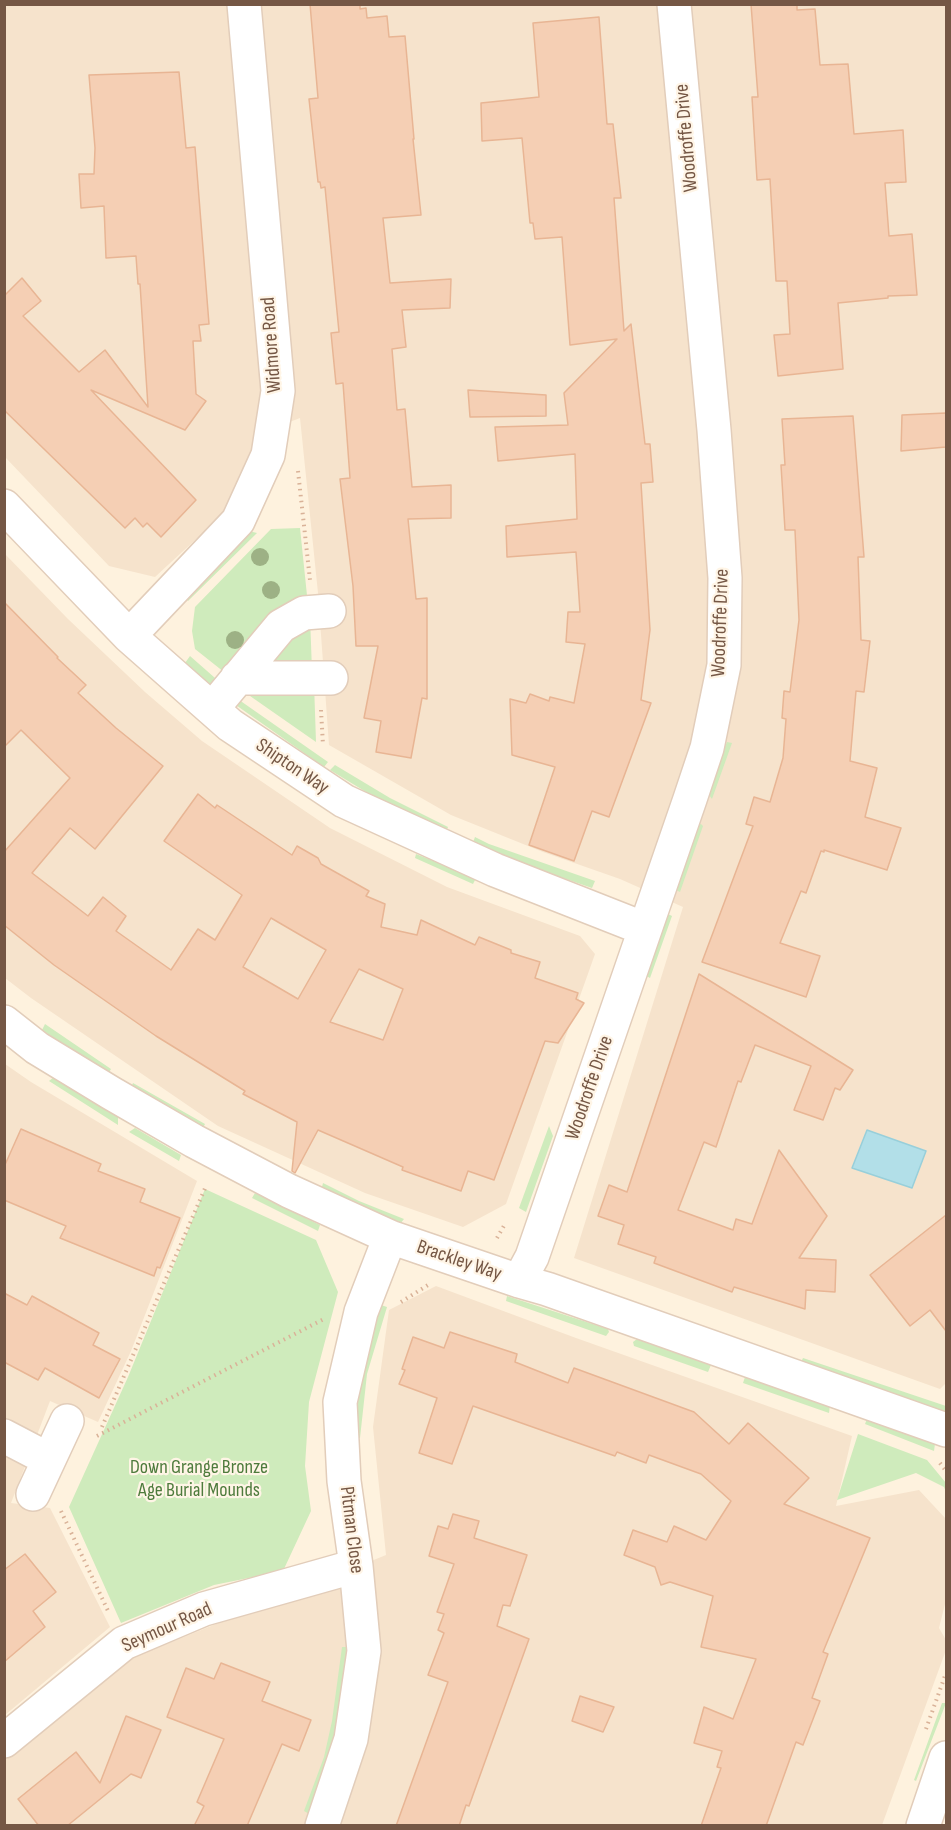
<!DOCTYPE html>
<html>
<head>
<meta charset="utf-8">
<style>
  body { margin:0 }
  #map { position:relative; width:951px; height:1830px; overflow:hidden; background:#fef2de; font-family:"Sofia Sans Condensed",sans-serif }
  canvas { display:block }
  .frame { position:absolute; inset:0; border:6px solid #755745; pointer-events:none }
</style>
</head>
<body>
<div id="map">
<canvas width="951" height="1830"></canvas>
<div class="frame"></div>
</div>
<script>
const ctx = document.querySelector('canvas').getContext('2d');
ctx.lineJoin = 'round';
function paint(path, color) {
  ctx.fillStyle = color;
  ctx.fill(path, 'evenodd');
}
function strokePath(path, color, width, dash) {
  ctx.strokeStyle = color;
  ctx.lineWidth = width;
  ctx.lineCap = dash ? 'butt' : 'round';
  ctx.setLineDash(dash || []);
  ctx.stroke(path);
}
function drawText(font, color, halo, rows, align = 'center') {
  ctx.font = font + ' "Sofia Sans Condensed",sans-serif';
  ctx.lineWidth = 4.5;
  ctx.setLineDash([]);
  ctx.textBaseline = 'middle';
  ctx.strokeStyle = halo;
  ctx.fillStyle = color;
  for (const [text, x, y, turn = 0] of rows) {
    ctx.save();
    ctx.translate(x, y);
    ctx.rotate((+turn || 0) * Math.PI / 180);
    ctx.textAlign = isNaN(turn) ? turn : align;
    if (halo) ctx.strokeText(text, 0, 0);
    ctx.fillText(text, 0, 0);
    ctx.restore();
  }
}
paint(new Path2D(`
  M5,5H946V1383L940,1389L574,1258L683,907L620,879L543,852L451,815L329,745L318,593L300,418L261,433L234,504L155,577L109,566L5,457Z
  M4,553L68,619L145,692L202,741L330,828L447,887L580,936L595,954L506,1204L463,1227L365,1193L218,1126L31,998L5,978Z
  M5,1064L31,1082L197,1181L131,1351L98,1422L50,1401L11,1503L50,1508L110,1627L5,1715Z
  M436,1286L576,1338L852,1436L836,1506L919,1490L946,1519V1600L939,1628L946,1640V1650L882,1825H5L4,1761L120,1663L386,1555L373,1427L389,1310Z`), '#f6e3cc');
paint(new Path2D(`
  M300,528L308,605L229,676L195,649L192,631L195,607L271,529Z
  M249,531L257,533L188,601L185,596Z
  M310,616L312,671L252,673Z
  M190,656L223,685L217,692L185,663Z
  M314,683L316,742L240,689Z
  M232,695L328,762L324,767L233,703Z
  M727,742L732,743L712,799L707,792Z
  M335,765L390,798L448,827L445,834L371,795L330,770Z
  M701,824L703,826L680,892L676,890L675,885L697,825Z
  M475,837L489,844L595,881L592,888L485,851L472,845Z
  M416,854L472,876L475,880L473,884L415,858Z
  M668,914L672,916L650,978L643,974L663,916Z
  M45,1024L111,1069L108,1074L42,1030Z
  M54,1077L118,1117V1125L49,1081Z
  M133,1083L205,1124L203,1128L130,1090Z
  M549,1126L553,1136L526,1212L519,1208Z
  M135,1128L181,1155L179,1161L129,1132Z
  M323,1183L359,1201L404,1219L400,1224L321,1191Z
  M205,1189L316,1240L338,1292L309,1402L305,1466L311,1511L283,1571L214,1585L121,1623L69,1507L128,1377Z
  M255,1193L320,1225L318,1231L252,1198Z
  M507,1296L608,1329L609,1332L606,1336L506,1301Z
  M381,1305L387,1307L367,1374L360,1438H355C355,1392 367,1348 381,1305Z
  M637,1339L711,1365L708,1372L634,1346L633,1342Z
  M803,1358L946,1406V1412L800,1364Z
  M745,1377L830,1405L829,1413L743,1383Z
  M867,1419L935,1444L934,1451L865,1424Z
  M858,1434L927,1460L946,1483V1492L944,1487L916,1473L837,1500Z
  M342,1647H350L341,1722L311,1815L304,1811L324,1757L332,1721Z
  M942,1703H946L916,1781L914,1780Z`), '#cfebbc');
const water = new Path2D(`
  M867,1130L926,1151L912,1188L852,1168Z`);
paint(water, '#b2dfe8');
strokePath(water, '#98cfda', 1.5);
const building = new Path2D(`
  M310,4H360V9L366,8L367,18L387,16L389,37L405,36L414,139H413L421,215L383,218L390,283L451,279L450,308L402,310L406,347L392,349L397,410L405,409L412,487L451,485V518L408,519L416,599L427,598V699L422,698L411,758L376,752L381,721L364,718L378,646H356L353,586L340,479L350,478L343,383L336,384L331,333L339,332L336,301L325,187L321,188L320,182H318L309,99L318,98Z
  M751,4H797V10L815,9L820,65L848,64L854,134L903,130L906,182L885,183L889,236L912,234L917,295L888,296V298L838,303L843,369L778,376L774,335L790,334L787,281H776L770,179L757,180L752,97H758Z
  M599,17L607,124H613L621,198H614L624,331L631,324L645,444H650L653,482L641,483L650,630L641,700L651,703L609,817L592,811L574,861L529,845L555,767L512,755L510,699L526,703L530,694L549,701L550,697L574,703L585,644L566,642L568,612H580L576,552L507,557L506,526L577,519L575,454L498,461L495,427L568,425L564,393L617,339L570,345L562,237L535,239L533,223H530L522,138L482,141L481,103L539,97L533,23Z
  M179,72L186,148L195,147L209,324L199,325L201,341H193L196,394L206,401L185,430L91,390L196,500L161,537L147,523L143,527L135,518L125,528L4,410V296L22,278L41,301L23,316L79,372L105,350L148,407L140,284H138L136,256L106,258L104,206L81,208L79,174H94L95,148L89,75Z
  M468,390L546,395V416L470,417Z
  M946,413V447L901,451L902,415Z
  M853,416L864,557H858L861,640L870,641L864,692L856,691L850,761L877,768L865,817L901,828L887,870L824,850V852L821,851L806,893L801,891L780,943L820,956L806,997L702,962L753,826L746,824L754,797L770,802L783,758L786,719L782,718L784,691L790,692L799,620L795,530H785L781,465H785L782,419Z
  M4,602L58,657L57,658L86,685L78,693L116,728L163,766L95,849L70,828L32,873L88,916L103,897L126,916L116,931L171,970L198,929L215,940L242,895L164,841L198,794L215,808L217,805L292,855L297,846L318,858L321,864L369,891L366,896L385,904L381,927L417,935L421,920L475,945L479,937L511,950V953L540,962L535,978L578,993L576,999L584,1003L558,1043L545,1041L494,1180L468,1171L461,1191L402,1170L403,1167L318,1130L295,1173L292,1171L297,1122L243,1094L245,1091L156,1036L54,965L4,925V852L70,778L21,730L4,747ZM271,918L326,950L298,999L243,967ZM359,969L403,989L383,1040L330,1022Z
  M699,974L853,1070L840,1090L835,1088L823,1120L794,1110L811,1066L755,1045L741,1082L738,1081L716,1147L704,1142L678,1210L733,1230L736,1219L752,1224L779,1150L827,1216L799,1258L836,1260L835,1292L806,1290L805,1309L734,1287L732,1292L654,1263L656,1257L618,1244L624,1225L598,1216L609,1185L627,1192Z
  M21,1129L101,1164L98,1171L145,1189L140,1202L180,1218L160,1268L157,1267L154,1276L60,1238L66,1226L4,1200V1167Z
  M946,1215V1331L930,1310L910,1326L870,1275Z
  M4,1293L27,1305L32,1296L99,1333L93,1345L120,1359L99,1398L45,1368L38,1380L4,1362Z
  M450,1332L517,1354L515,1362L568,1383L574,1368L694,1412L729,1444L748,1423L809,1478L784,1504L870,1538L823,1652L828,1654L812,1698L820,1701L803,1745L796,1742L766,1826H701L721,1768L717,1767L722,1751L694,1743L704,1707L733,1719L756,1659L701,1647L713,1596L670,1582L661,1585L655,1567L624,1555L633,1530L667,1542L674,1526L706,1540L731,1501L701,1474L649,1455L646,1463L617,1452L615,1456L473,1406L452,1464L419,1453L437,1398L399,1384L405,1370L402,1369L413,1337L444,1348Z
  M453,1514L479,1521L474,1538L527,1555L510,1606L503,1605L497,1626L529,1639L469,1806L466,1805L459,1826H396L448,1682L428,1675L444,1633L438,1630L444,1614L437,1612L454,1564L429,1556L438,1526L448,1529Z
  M25,1554L56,1592L33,1611L45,1627L4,1662V1570Z
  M221,1663L270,1682L262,1701L311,1720L299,1751L282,1744L247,1826H194L204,1806L197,1802L224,1739L167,1717L186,1668L214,1679Z
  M580,1696L614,1707L603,1732L572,1721Z
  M126,1716L161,1730L141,1778L131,1774L67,1826H39L18,1799L76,1752L100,1783Z`);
paint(building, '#f5cfb4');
strokePath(building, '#e8b594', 1.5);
const minor = new Path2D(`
  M4,506L129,636L230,725L344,801L495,870L645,929
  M129,636L238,521L268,455L278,391L244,4
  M237,678H331
  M212,709L281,626L304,613L329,611
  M4,1022L37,1048L111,1093L194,1141L289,1191L390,1237L519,1281L547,1289L946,1430
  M519,1281L532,1257L690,799L707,748L724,665L725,578L714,430L674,4
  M4,1436L48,1459
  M33,1494L67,1421
  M4,1741L124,1643L204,1609L356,1566
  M322,1826L351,1739L364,1651L356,1566L344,1481L340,1402L361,1312L390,1237
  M923,1826L946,1758`);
strokePath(minor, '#e2cdba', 36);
strokePath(new Path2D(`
  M298,471L310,580
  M321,710L323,745
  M497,1238L505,1224
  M401,1302L428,1285
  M102,1427L206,1186
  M97,1436L324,1319
  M940,1463L946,1471
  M61,1511L109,1613
  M926,1729L946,1673`), '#d9b298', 4, [1.5, 4.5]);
strokePath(minor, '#fff', 33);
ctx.fillStyle = '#9db185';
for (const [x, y] of [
  [260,557],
  [271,590],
  [235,640]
]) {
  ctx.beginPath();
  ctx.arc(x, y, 9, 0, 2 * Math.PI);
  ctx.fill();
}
drawText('20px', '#755745', '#fff5e6', [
  ["Woodroffe Drive",687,138,-95],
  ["Widmore Road",272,345,-94],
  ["Woodroffe Drive",721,623,-88],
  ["Shipton Way",292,767,34],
  ["Woodroffe Drive",590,1088,-71],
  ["Brackley Way",459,1261,19],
  ["Pitman Close",351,1530,83],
  ["Seymour Road",167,1628,-24]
]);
drawText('20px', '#4e7b3c', '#fff5e6', [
  ["Down Grange Bronze",199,1468],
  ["Age Burial Mounds",199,1491]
]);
</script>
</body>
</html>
